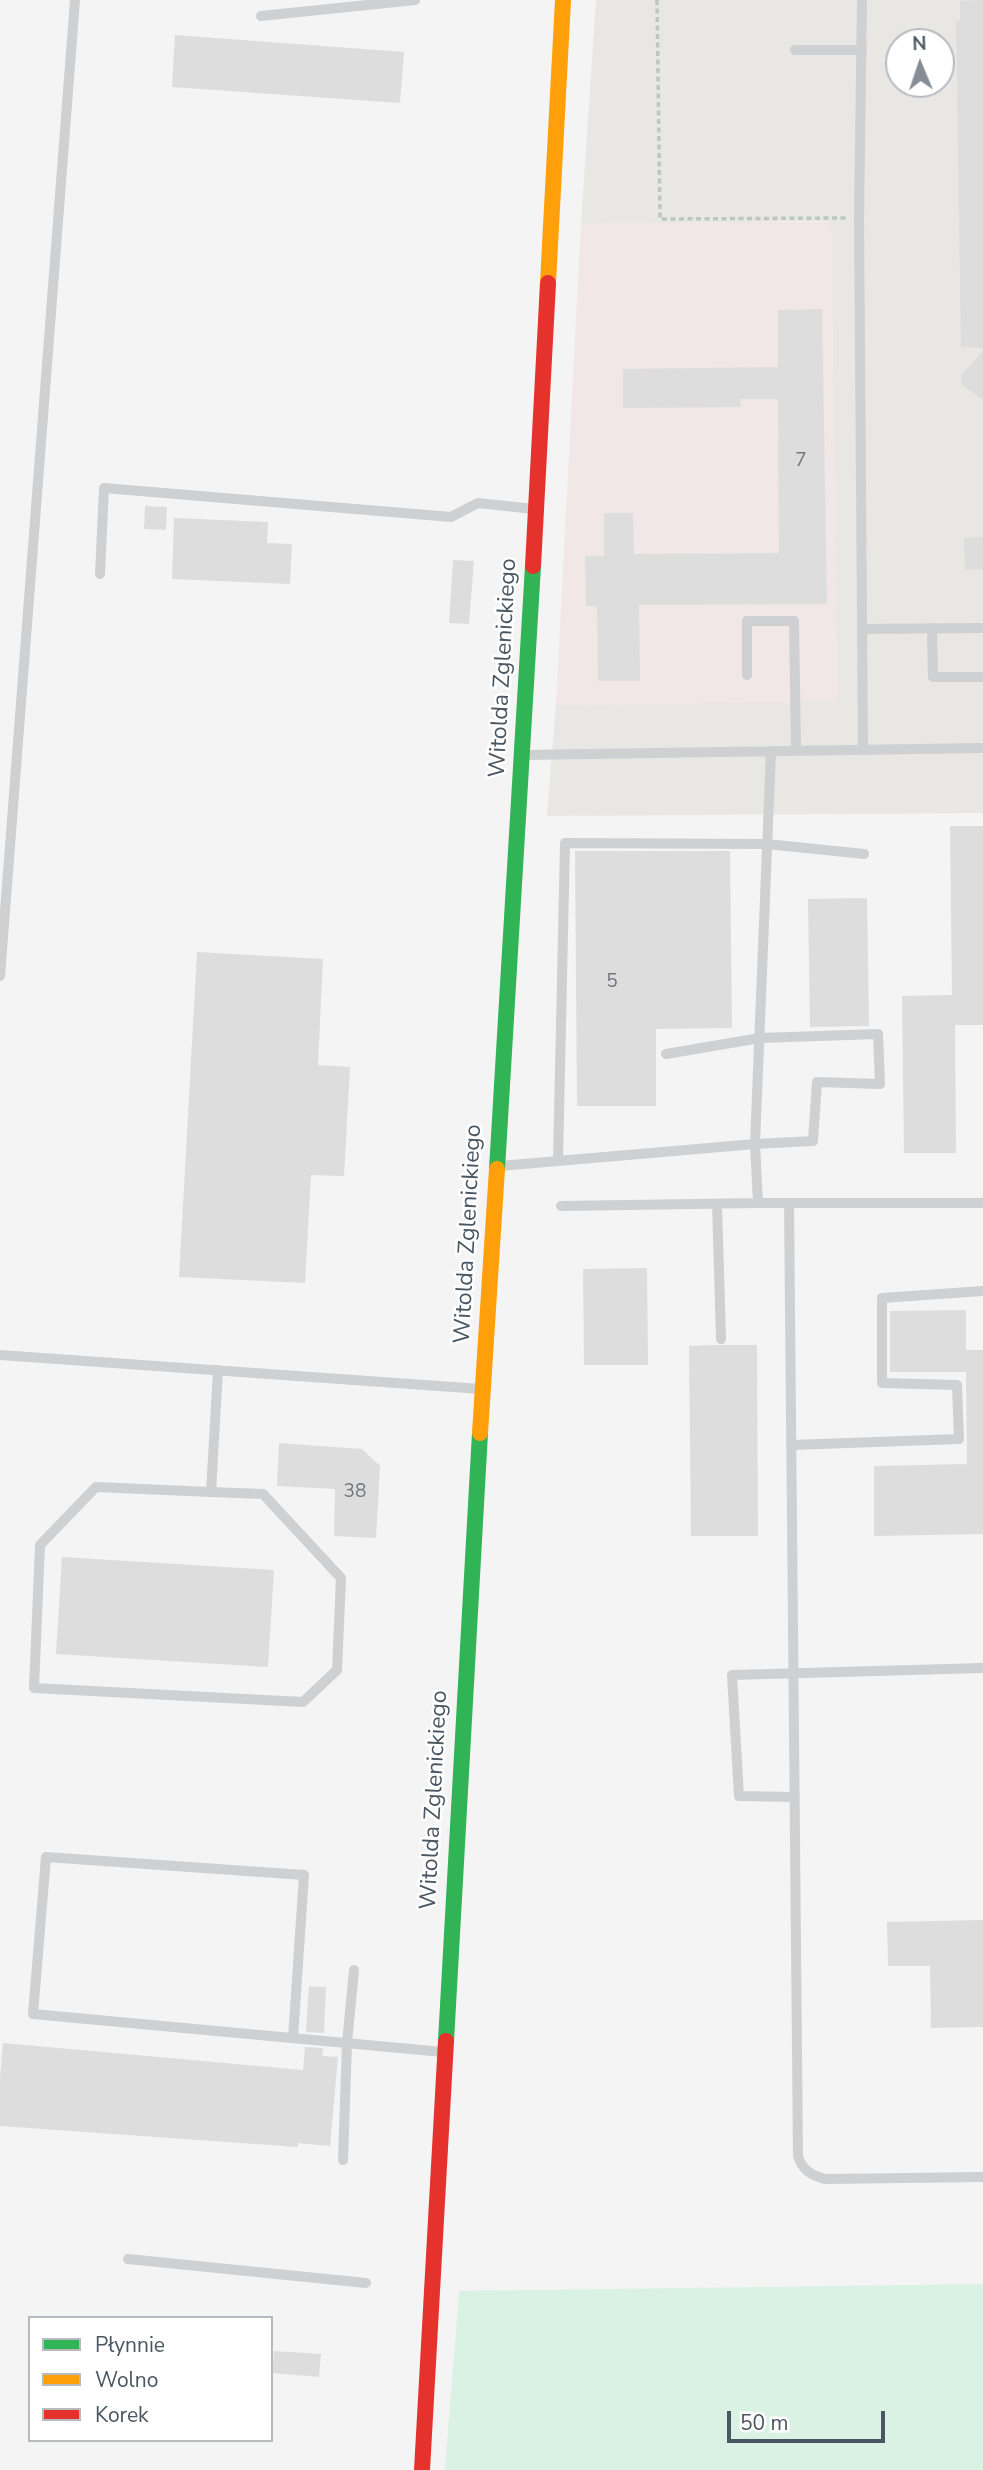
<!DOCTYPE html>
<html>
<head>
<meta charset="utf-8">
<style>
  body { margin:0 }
  #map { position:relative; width:983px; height:2470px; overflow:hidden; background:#f4f4f4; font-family:"Nunito Sans",sans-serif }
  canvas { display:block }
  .legend { position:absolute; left:28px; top:2316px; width:245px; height:126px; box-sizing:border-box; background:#fff; border:2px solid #b7bbc0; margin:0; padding:9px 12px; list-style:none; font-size:21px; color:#4a5661 }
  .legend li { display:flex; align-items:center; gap:14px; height:35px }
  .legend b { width:35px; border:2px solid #b7bbc0 }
  .north { position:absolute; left:885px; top:28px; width:70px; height:70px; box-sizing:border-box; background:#fff; border:2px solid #b7bbc0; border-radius:50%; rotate:358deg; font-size:19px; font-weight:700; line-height:28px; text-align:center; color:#4a5661 }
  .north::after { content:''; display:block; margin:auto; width:24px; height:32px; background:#868d94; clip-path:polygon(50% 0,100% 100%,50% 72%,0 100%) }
  .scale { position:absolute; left:727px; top:2411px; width:158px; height:32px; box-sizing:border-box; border:4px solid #4a5661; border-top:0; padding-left:9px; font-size:21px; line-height:24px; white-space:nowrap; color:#4a5661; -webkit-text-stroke:5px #fff; paint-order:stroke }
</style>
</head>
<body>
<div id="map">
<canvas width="983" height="2470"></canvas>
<ul class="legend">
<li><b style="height:9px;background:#30b455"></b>Płynnie</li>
<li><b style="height:9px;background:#ff9f0a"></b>Wolno</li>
<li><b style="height:9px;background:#e5322d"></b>Korek</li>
</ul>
<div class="north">N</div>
<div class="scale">50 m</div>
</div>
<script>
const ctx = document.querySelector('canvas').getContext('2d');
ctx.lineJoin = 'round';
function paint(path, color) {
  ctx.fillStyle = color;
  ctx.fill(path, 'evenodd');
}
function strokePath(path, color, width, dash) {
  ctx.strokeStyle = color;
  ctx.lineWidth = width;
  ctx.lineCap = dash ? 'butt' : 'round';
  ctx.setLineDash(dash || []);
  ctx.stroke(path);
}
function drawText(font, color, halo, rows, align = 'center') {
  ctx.font = font + ' "Nunito Sans",sans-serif';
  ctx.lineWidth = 5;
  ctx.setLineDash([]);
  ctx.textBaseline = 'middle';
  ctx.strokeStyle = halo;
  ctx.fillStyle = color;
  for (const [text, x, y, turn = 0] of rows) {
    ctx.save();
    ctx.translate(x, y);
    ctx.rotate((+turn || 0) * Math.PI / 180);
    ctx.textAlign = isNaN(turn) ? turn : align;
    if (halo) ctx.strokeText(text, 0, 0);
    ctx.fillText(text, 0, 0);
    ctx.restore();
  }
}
paint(new Path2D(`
  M596,0H983V813L547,816L556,705L837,701L831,221L581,224ZM899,42H941V84H899Z`), '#e8e7e3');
paint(new Path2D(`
  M831,221L837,702L556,705L581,224Z`), '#f1e7e6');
paint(new Path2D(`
  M983,2284V2470H445L459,2291Z`), '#d9f2e3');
paint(new Path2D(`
  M983,0V348L961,347L956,21H960V1Z
  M175,35L404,52L400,103L172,87Z
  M822,309L827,604L639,605L640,681H598L597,606H586L585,556H604V513H633L634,554L779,553L778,399H740L741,407L623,408V369L778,367V310Z
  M983,351V400L963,386L961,381L962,374Z
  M145,506L167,507L166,530L144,529Z
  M174,518L268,522L267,543L292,544L290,584L172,579Z
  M983,537V569L965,570L964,538Z
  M453,560L474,561L469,624L449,623Z
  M950,826H983V1025H955L956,1153H904L902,996L952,995Z
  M575,851H730L732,1028L656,1029V1106H577Z
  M867,898L869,1026L810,1027L808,899Z
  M197,952L323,959L318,1065L350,1067L344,1176L311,1175L305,1283L179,1277Z
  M647,1268L648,1365H584L583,1269Z
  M966,1310V1350H983V1534L874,1536V1466L967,1464L966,1372H890V1311Z
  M717,1345H757L758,1536H691L689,1346Z
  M279,1443L362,1449L380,1466L376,1538L334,1536L335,1489L277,1486Z
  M62,1557L274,1570L268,1667L56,1654Z
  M983,1920V2027L931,2028L930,1966H888L887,1922Z
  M309,1986L326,1987L324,2033L306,2032Z
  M3,2043L303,2070L305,2047L323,2048L322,2056L338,2057L330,2146L298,2143V2147L0,2126V2079Z
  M274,2351L321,2354L319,2377L272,2373Z`), '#ddddde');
strokePath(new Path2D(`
  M657,0L660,219L846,218`), '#bcc7c4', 3.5, [5, 3.5]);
strokePath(new Path2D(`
  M862,0L859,218L863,749
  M261,16L415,0
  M795,50H862
  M100,574L104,488L451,517L478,503L534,509
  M932,628L933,677H983
  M862,629L983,628
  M747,675V621H794L796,750
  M524,755L983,748
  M0,976L75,0
  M666,1054L760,1038L878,1034L880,1084L817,1082L813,1141L755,1144L771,751
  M558,1160L565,843L767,844L864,854
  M500,1166L755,1144L758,1203H789L798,2156C802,2170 811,2175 825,2179L983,2177
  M789,1203H983
  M717,1204L721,1339
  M561,1206L758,1203
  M0,1355L481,1389
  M792,1445L959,1439L957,1385L882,1383V1298L983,1291
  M211,1492L96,1487L40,1545L34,1688L303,1702L337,1670L341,1578L263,1494L211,1492L218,1370
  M795,1797L739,1796L732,1675L983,1668
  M293,2038L304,1875L46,1857L33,2014L443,2052
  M343,2160L347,2043L354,1970
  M128,2259L366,2283`), '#ced0d2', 10);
strokePath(new Path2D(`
  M497,1169L533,566
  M446,2041L480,1433`), '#30b455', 16);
strokePath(new Path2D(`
  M548,283L563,0
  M480,1433L497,1169`), '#ff9f0a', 16);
strokePath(new Path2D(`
  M533,566L548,283
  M422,2470L446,2041`), '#e5322d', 16);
drawText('19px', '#707881', null, [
  ["7",801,461],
  ["5",612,982],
  ["38",355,1492]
]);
drawText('23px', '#4a5661', '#fff', [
  ["Witolda Zglenickiego",504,668,-87],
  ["Witolda Zglenickiego",469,1234,-87],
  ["Witolda Zglenickiego",435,1800,-87]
]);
</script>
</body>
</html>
